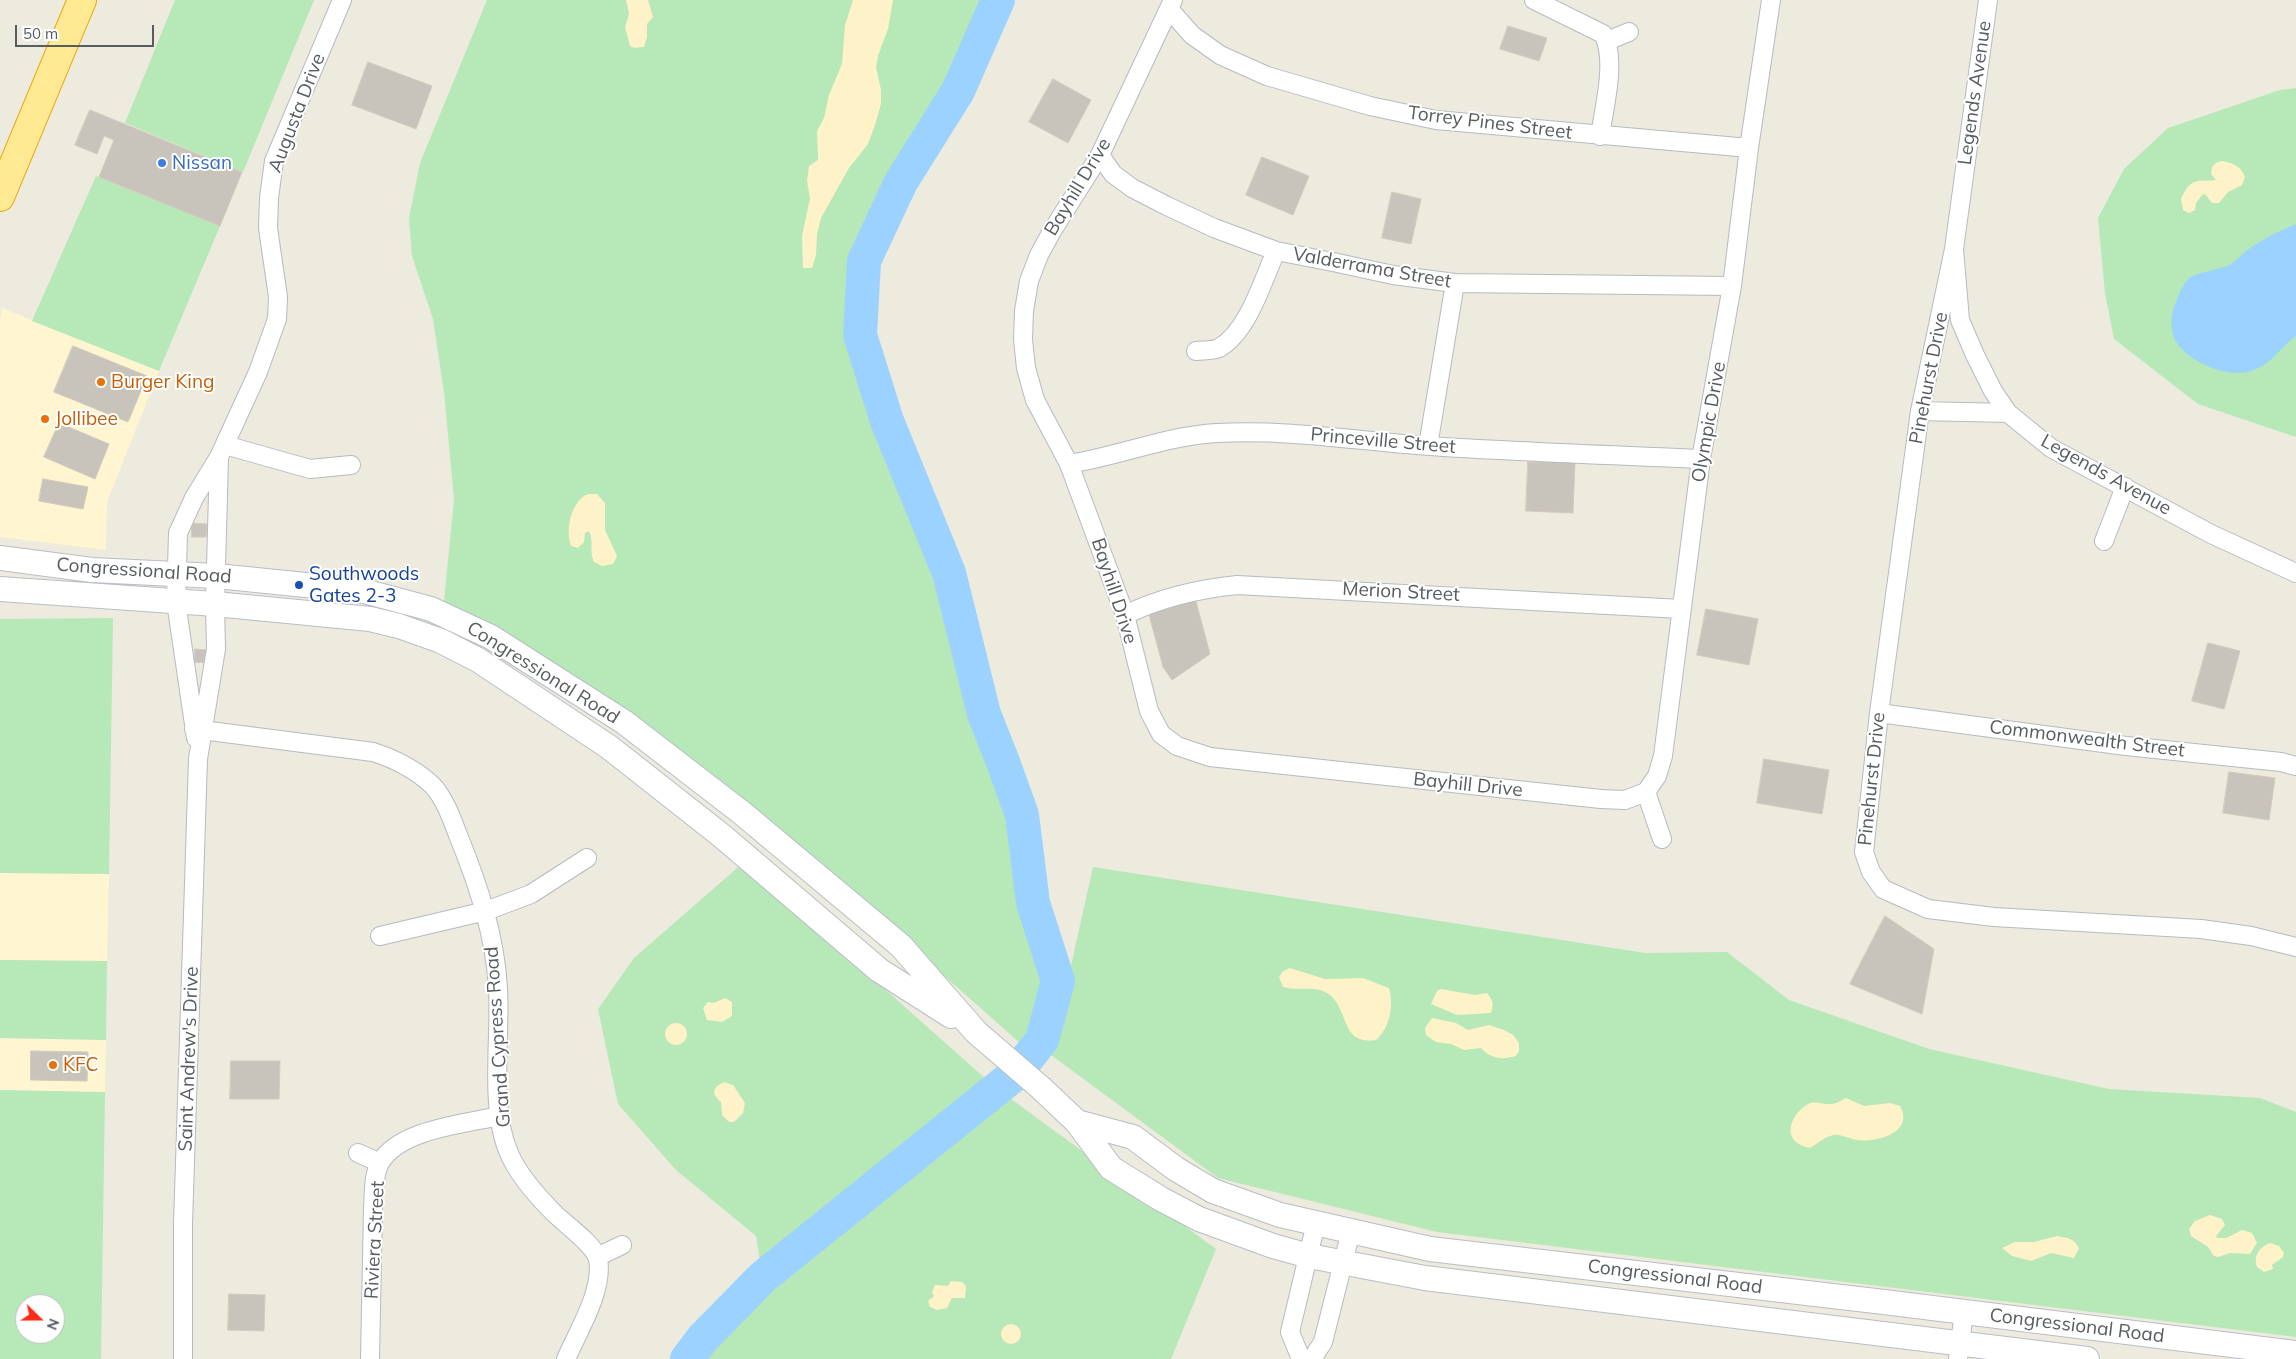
<!DOCTYPE html>
<html>
<head>
<meta charset="utf-8">
<style>
  body { margin:0 }
  #map { position:relative; width:2296px; height:1359px; overflow:hidden; background:#edeade; font-family:Mulish,sans-serif }
  canvas { display:block }
  .north { position:absolute; left:15px; top:1294px; width:50px; height:50px; box-sizing:border-box; background:#fff; border:1px solid #bcbec0; border-radius:50%; rotate:112deg; font-size:14px; font-weight:700; line-height:20px; text-align:center; color:#575c61 }
  .north::after { content:''; display:block; margin:auto; width:18px; height:22px; background:#fb2b16; clip-path:polygon(50% 0,100% 100%,50% 72%,0 100%) }
  .scale { position:absolute; left:15px; top:25px; width:139px; height:22px; box-sizing:border-box; border:2px solid #575c61; border-top:0; padding-left:6px; font-size:15px; line-height:18px; white-space:nowrap; color:#575c61; -webkit-text-stroke:4px #fff; paint-order:stroke }
</style>
</head>
<body>
<div id="map">
<canvas width="2296" height="1359"></canvas>
<div class="north">N</div>
<div class="scale">50 m</div>
</div>
<script>
const ctx = document.querySelector('canvas').getContext('2d');
ctx.lineJoin = 'round';
function paint(path, color) {
  ctx.fillStyle = color;
  ctx.fill(path, 'evenodd');
}
function strokePath(path, color, width, dash) {
  ctx.strokeStyle = color;
  ctx.lineWidth = width;
  ctx.lineCap = dash ? 'butt' : 'round';
  ctx.setLineDash(dash || []);
  ctx.stroke(path);
}
function drawText(font, color, halo, rows, align = 'center') {
  ctx.font = font + ' Mulish,sans-serif';
  ctx.lineWidth = 4;
  ctx.setLineDash([]);
  ctx.textBaseline = 'middle';
  ctx.strokeStyle = halo;
  ctx.fillStyle = color;
  for (const [text, x, y, turn = 0] of rows) {
    ctx.save();
    ctx.translate(x, y);
    ctx.rotate((+turn || 0) * Math.PI / 180);
    ctx.textAlign = isNaN(turn) ? turn : align;
    if (halo) ctx.strokeText(text, 0, 0);
    ctx.fillText(text, 0, 0);
    ctx.restore();
  }
}
paint(new Path2D(`
  M2,308L159,371L107,502L106,550L0,537V320Z
  M0,873L109,874L107,961L0,960Z
  M0,1038L106,1040L105,1092L0,1090Z`), '#fff5d1');
paint(new Path2D(`
  M175,0H314L243,172L125,123Z
  M487,0H998L958,91L901,182L864,261L860,335L887,421L949,573L984,714L1003,762L1022,815L1033,903L1058,981L1049,1039L1029,1051L758,811L674,748L444,602L454,499L444,392L433,319L412,256L409,218L420,163Z
  M2296,88V437L2198,404L2114,339L2105,293L2098,218L2124,169L2168,128L2280,90Z
  M96,176L220,226L159,371L32,321Z
  M113,618L109,874L0,873V619Z
  M743,863L996,1088L1216,1249L1171,1359H687L703,1338L763,1278L756,1236L676,1170L618,1104L598,1009L634,958Z
  M1093,867L1645,953L1727,952L1789,1000L1929,1049L2109,1089L2260,1098L2296,1112V1337L1437,1232L1218,1178L1051,1055Z
  M0,960L107,961L106,1040L0,1038Z
  M0,1090L105,1092L101,1359H0ZM25,1304H55V1334H25Z`), '#b7e8b8');
paint(new Path2D(`
  M626,0H648L653,17L647,24V37L644,47L634,48L630,46L625,27L629,14Z
  M853,0H893L888,29L878,56L876,67L881,90V104L875,125L868,144L849,168L821,218L817,235L816,255L812,268H803L802,236L810,199L807,181L809,166L818,160L817,131L824,118L829,95L842,64L845,25Z
  M2222,161C2233,163 2241,166 2245,177L2242,185L2228,192L2219,203H2212L2206,195L2203,194L2196,203L2195,210L2189,213L2183,210L2181,199C2191,176 2198,182 2216,180L2211,174L2212,167L2217,162Z
  M588,494H597L605,503V530L617,556L613,564L602,566L594,562C589,552 594,540 589,531L585,533L584,542L578,548L571,546C565,530 571,501 588,494Z
  M1290,968L1325,979L1363,978L1389,988C1394,1005 1390,1028 1376,1040C1341,1045 1349,1012 1331,996C1318,984 1298,992 1283,987L1279,977L1283,971Z
  M1441,989L1475,995L1487,993C1493,1000 1494,1004 1491,1013L1457,1015L1431,1004L1437,991Z
  M725,998L732,1002V1016L722,1022L707,1020L703,1008L708,1002L714,1003Z
  M1432,1018L1456,1023L1468,1030L1489,1025L1504,1030L1513,1035L1519,1043V1051L1516,1056C1502,1060 1491,1059 1481,1048L1464,1050L1451,1044L1436,1042L1426,1035L1425,1028Z
  M665 1034a11 11 0 1 1 22 0a11 11 0 1 1-22 0Z
  M724,1082L733,1085L745,1103L743,1113L734,1122H729L722,1115L721,1102C716,1097 711,1094 717,1086Z
  M1846,1098L1864,1106L1890,1103L1900,1106C1915,1132 1877,1143 1857,1140C1849,1139 1842,1134 1834,1135C1825,1136 1817,1144 1810,1148C1781,1143 1788,1116 1808,1104C1816,1100 1823,1105 1831,1104C1836,1104 1842,1100 1846,1098Z
  M2210,1215L2222,1219L2225,1225L2216,1236L2217,1238H2226L2242,1230L2252,1233L2257,1243L2250,1254L2230,1253L2218,1257L2214,1256L2208,1247L2191,1236L2189,1229L2195,1221Z
  M2057,1236C2067,1238 2075,1238 2079,1249L2074,1258L2051,1253L2031,1261L2012,1256L2002,1248L2015,1242H2034Z
  M2270,1243L2279,1246L2284,1253L2283,1257L2272,1265L2273,1269L2264,1272L2257,1267C2253,1256 2259,1247 2270,1243Z
  M951,1281L962,1282L966,1286L965,1298H952L947,1308L937,1310L930,1307L928,1301L934,1296L932,1293L935,1285L948,1286Z
  M1001 1334a10 10 0 1 1 20 0a10 10 0 1 1-20 0Z`), '#fef2c8');
paint(new Path2D(`
  M2296,224V336C2277,350 2274,364 2248,372C2223,378 2174,357 2172,329C2170,318 2173,309 2177,299C2180,293 2183,284 2188,279C2196,272 2221,270 2231,264C2237,261 2241,255 2246,251C2261,240 2278,231 2296,224Z`), '#9cd2ff');
strokePath(new Path2D(`
  M687,1359L703,1338L763,1277L1014,1075L1042,1040L1058,981L1033,903L1022,815L1003,762L984,714L949,573L887,421L860,335L864,261L901,182L958,91L998,0`), '#9cd2ff', 34);
const building = new Path2D(`
  M1508,26L1547,38L1539,61L1500,49Z
  M368,62L432,86L416,129L352,105Z
  M1053,79L1091,100L1068,143L1029,122Z
  M90,110L242,172L220,226L99,177L114,140L104,136L97,154L75,145Z
  M1262,157L1309,176L1293,215L1246,195Z
  M1392,192L1421,199L1411,244L1382,238Z
  M73,346L147,376L128,422L54,392Z
  M59,423L109,444L95,479L44,457Z
  M1528,462L1575,463L1573,513L1526,511Z
  M43,479L88,487L83,509L39,501Z
  M192,523L207,524L206,537H192Z
  M1194,594L1210,654L1172,680L1163,667L1147,607Z
  M1706,609L1758,619L1749,665L1697,655Z
  M2208,643L2240,651L2224,709L2192,701Z
  M195,649L208,650L207,663L194,662Z
  M1764,759L1829,770L1822,814L1757,803Z
  M2229,772L2275,778L2269,820L2223,813Z
  M1885,916L1934,949L1922,1014L1850,984Z
  M31,1051L88,1052L87,1081L31,1080Z
  M231,1061H280L279,1099H230Z
  M229,1294L265,1295L264,1331L228,1330Z`);
paint(building, '#c8c4bb');
strokePath(building, '#d2cbbc', 1);
const minor = new Path2D(`
  M1173,0L1100,155L1052,231L1039,255L1029,281L1024,311L1023,339L1026,368L1035,400L1069,464L1125,615L1149,711L1161,734L1177,746L1210,757L1601,799L1625,800L1646,792
  M1534,0L1603,34C1617,59 1604,108 1600,136
  M1988,0L1954,249L1960,320L1975,355L1993,391L2008,413L2051,448L2211,534L2296,573
  M1169,9L1192,35L1220,55L1267,76L1370,106L1436,120L1749,148
  M1607,41L1629,32
  M1100,155L1113,174L1132,188L1167,206L1214,228L1276,251L1333,262L1393,275L1455,283L1732,286
  M1954,249L1920,411L1879,713L1864,852L1871,872L1883,889L1928,909L1994,917L2201,929L2251,936L2296,947
  M1196,351C1203,350 1213,351 1219,348C1248,332 1263,280 1276,251
  M1920,411L2008,413
  M225,445L310,469L351,465
  M1428,446L1455,283
  M1069,464C1119,456 1166,436 1217,433C1288,429 1358,441 1429,446C1519,452 1611,455 1701,459
  M2104,541L2125,487
  M1125,615C1162,597 1197,589 1237,585L1681,609
  M1879,713L2126,746L2281,762L2296,766
  M194,729L373,752C395,759 415,769 432,785C444,797 452,819 458,835C478,884 495,935 498,988C501,1038 489,1108 509,1153C518,1175 537,1196 554,1213C566,1225 594,1244 598,1259C604,1290 578,1331 566,1359
  M196,738L176,602L178,533L194,498L219,457L258,372L277,319L278,297L268,228L269,198L274,161L342,0
  M1646,792L1657,776L1663,756L1701,459L1732,286L1749,148L1771,0
  M1646,792L1662,839
  M380,936L486,911L531,894L587,858
  M358,1153L380,1163
  M597,1257L622,1245
  M183,1359V1224L198,759L216,649L215,604L219,457
  M370,1359L373,1208C374,1194 373,1175 380,1163C399,1129 465,1124 499,1116
  M1301,1359L1290,1332L1316,1223
  M1312,1359L1323,1342L1351,1231
  M1958,1359L1964,1312`);
const secondary = new Path2D(`
  M0,558L92,570L217,576L364,591L431,609L491,637L624,722L742,813L901,946L976,1032L1041,1088L1077,1122L1111,1168L1161,1199L1199,1219L1273,1246L1309,1256L1425,1278L2087,1359
  M0,589L215,604L370,619L399,626L441,641L478,660L609,747L722,836L879,970L951,1016
  M1077,1122L1133,1137L1176,1169L1213,1191L1280,1215L1430,1249L1884,1302L2296,1353`);
const trunk = new Path2D(`
  M0,197L82,0`);
strokePath(minor, '#b7babf', 20);
strokePath(secondary, '#b9bdc5', 26);
strokePath(trunk, '#eba500', 30);
strokePath(minor, '#fff', 18);
strokePath(secondary, '#fff', 24);
strokePath(trunk, '#ffe992', 28);
for (const [x, y, r, color] of [
  [162,163,5,"#3f7fe0"],
  [101,382,5,"#e8710a"],
  [45,419,5,"#e8710a"],
  [299,585,5,"#1a4fb4"],
  [53,1065,5,"#e8710a"]
]) {
  const dot = new Path2D();
  dot.arc(x, y, r, 0, 2 * Math.PI);
  ctx.fillStyle = color;
  ctx.fill(dot);
  strokePath(dot, '#fff', 2);
}
drawText('19px', '#575c61', '#fff', [
  ["Legends Avenue",1975,93,-82],
  ["Augusta Drive",297,113,-69],
  ["Torrey Pines Street",1490,123,7],
  ["Bayhill Drive",1078,187,-59],
  ["Valderrama Street",1372,268,10],
  ["Pinehurst Drive",1929,378,-79],
  ["Olympic Drive",1709,422,-80],
  ["Princeville Street",1383,441,5],
  ["Legends Avenue",2106,475,29],
  ["Congressional Road",144,571,4],
  ["Bayhill Drive",1114,591,72],
  ["Merion Street",1401,592,3],
  ["Congressional Road",543,673,32],
  ["Commonwealth Street",2087,739,7],
  ["Pinehurst Drive",1872,779,-84],
  ["Bayhill Drive",1468,785,6],
  ["Grand Cypress Road",498,1037,-94],
  ["Saint Andrew's Drive",189,1059,-88],
  ["Riviera Street",375,1240,-87],
  ["Congressional Road",1675,1277,7],
  ["Congressional Road",2077,1326,7]
]);
drawText('19px', '#366cbe', '#fff', [
  ["Nissan",172,163]
], 'left');
drawText('19px', '#c56008', '#fff', [
  ["Burger King",111,382],
  ["Jollibee",55,419],
  ["KFC",63,1065]
], 'left');
drawText('19px', '#164399', '#fff', [
  ["Southwoods",309,574],
  ["Gates 2-3",309,596]
], 'left');
</script>
</body>
</html>
